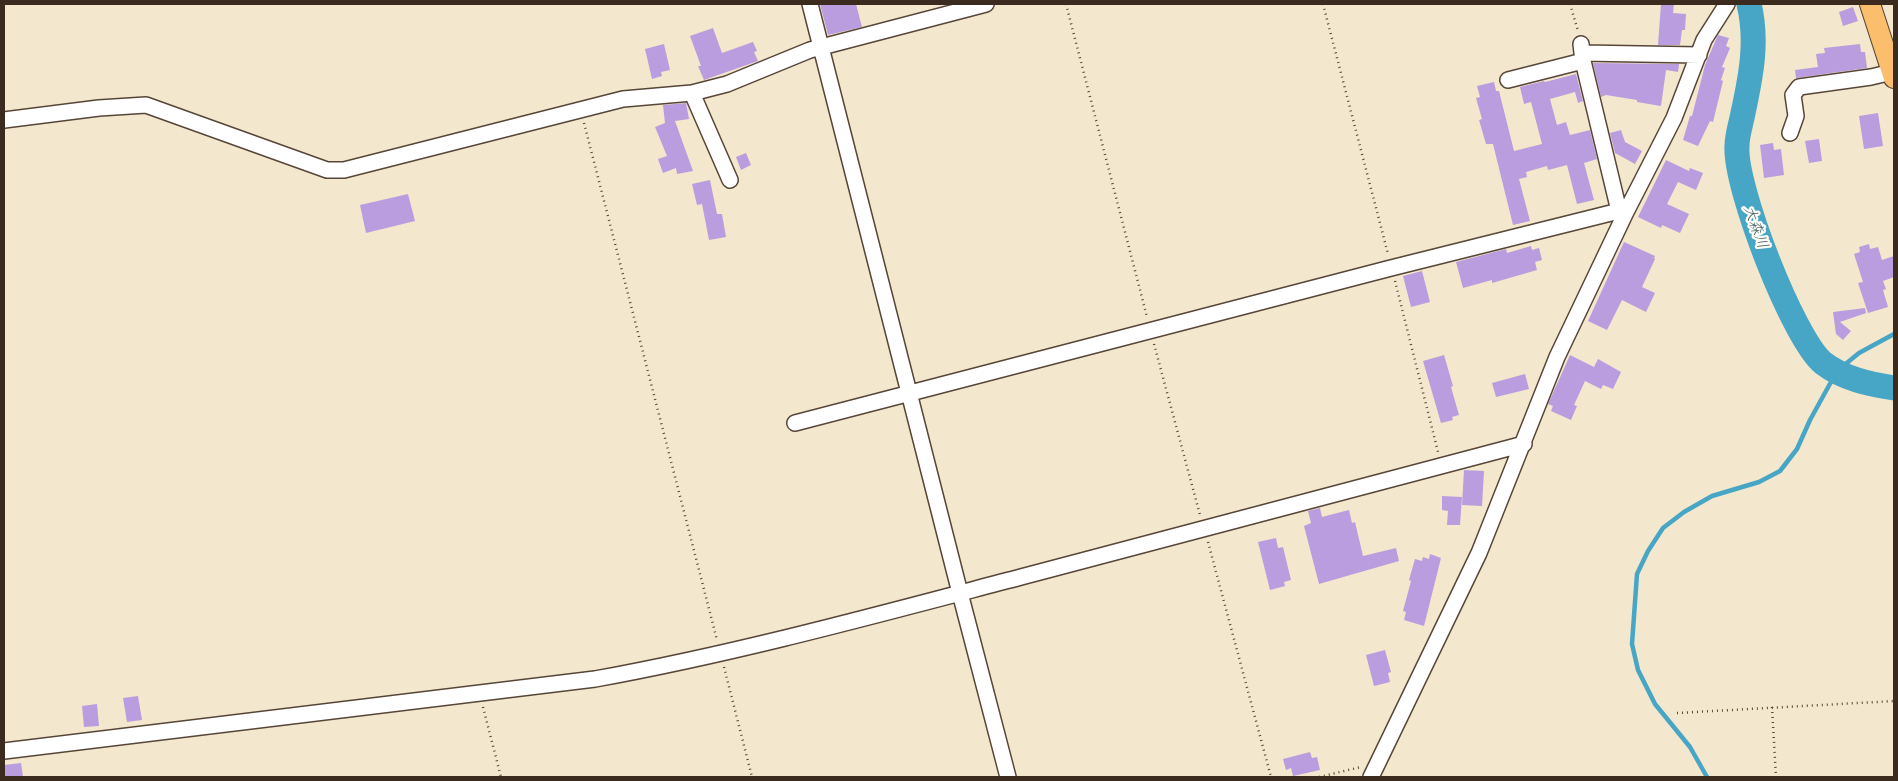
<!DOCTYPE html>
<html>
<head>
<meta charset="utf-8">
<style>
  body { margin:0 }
  #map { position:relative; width:1898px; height:781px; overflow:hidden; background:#f3e7ce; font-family:Mali,sans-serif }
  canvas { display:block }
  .frame { position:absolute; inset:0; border:5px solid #3b2a1e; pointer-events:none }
</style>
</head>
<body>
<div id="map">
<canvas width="1898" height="781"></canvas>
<div class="frame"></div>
</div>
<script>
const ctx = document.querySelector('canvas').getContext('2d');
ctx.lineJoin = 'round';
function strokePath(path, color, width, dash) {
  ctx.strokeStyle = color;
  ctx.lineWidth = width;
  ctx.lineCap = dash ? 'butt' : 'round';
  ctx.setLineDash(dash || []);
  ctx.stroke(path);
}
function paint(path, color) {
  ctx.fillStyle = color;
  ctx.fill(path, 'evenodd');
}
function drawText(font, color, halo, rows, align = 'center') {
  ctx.font = font + ' Mali,"Klee One",sans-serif';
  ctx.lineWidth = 4.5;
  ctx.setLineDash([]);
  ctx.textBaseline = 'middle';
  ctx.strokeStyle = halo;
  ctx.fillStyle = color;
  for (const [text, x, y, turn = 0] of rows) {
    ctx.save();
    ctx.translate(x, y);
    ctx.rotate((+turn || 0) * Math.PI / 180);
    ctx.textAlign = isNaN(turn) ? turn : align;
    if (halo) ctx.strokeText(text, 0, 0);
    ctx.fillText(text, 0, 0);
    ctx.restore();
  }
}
strokePath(new Path2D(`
  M1707,777L1690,747L1655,704L1638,670L1632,644L1637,574L1648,551L1663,528L1684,512L1712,496L1759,482L1780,471L1797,449L1810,420L1837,371L1859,353L1894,334`), '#47a6c6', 4.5);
strokePath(new Path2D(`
  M1749,4C1758,41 1751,76 1743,113C1741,124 1737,135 1737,146C1734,186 1793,338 1823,363C1844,379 1869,384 1894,388`), '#47a6c6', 25);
paint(new Path2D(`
  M820,4H856L862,27L828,35Z
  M1661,4H1674L1673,13L1686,14L1685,30H1682L1680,45H1658Z
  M1853,7L1858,21L1843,26L1839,12Z
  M713,28L722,53L753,42L757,51L754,52L758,61L704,80L698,66H701L690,36Z
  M1718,35L1729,38L1726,46L1730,48L1722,67L1725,68L1721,80L1723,81L1713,122L1710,121L1698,146L1683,140L1690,116H1692L1705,65Z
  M664,44L670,70L661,72L662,76L652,79L645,49Z
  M1860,44L1861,52H1865L1867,68L1796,78L1795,70L1818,67L1816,54L1825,53L1824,48Z
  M1593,63L1679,64L1678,72L1666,70L1661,106L1637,102V100L1606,95L1601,97Z
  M1576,74L1583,101L1578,103L1575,92L1550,99L1557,125L1566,122L1570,135L1590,130L1597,159L1584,163L1594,200L1577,204L1567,165L1548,170L1547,166L1526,172L1527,177L1519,179L1530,221L1513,225L1493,144H1486L1479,120L1482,119L1476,98L1480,97L1477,86L1494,82L1496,91H1499L1514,151L1542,144L1531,102L1524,104L1520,87L1544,81L1545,82Z
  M686,103L689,119L675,121L693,171L677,174L676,168L663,173L658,159L667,156L655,127L665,123L663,105Z
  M1878,113L1883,146L1864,149L1859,116Z
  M1621,130L1625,142L1642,151L1635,164L1615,153L1610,133Z
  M1819,139L1822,161L1809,163L1805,141Z
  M1773,143L1774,150L1781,149L1784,175L1764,178L1760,145Z
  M746,153L751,165L741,170L736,157Z
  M1666,160L1689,171L1690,168L1703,173L1696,190L1678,182L1667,204L1689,214L1680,233L1662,225L1661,228L1638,217Z
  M710,180L717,214H722L726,237L709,240L702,204L697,205L692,184Z
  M408,194L415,221L366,233L360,205Z
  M1624,242L1655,256L1654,258L1655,259L1642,287L1655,293L1646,312L1622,300L1607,330L1588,321Z
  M1869,244L1870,249L1878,247L1882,260L1894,256V277L1883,281L1886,289L1883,290L1888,307L1868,313L1858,283L1863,282L1854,254L1860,252L1859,247Z
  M1531,246L1532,250L1539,248L1542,260L1535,262L1537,270L1492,283V280L1463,288L1456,262L1506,249L1507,253Z
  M1422,271L1430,302L1411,307L1403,276Z
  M1865,308L1866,313L1840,322L1851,331L1843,340L1836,334L1833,312Z
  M1444,355L1453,386L1451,387L1459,415L1452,417L1453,420L1441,423L1423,361Z
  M1570,355L1594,367L1598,359L1621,372L1613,389L1603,385L1601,389L1585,381L1574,405L1577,406L1571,420L1551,411L1553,406L1548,404Z
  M1525,374L1529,389L1496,397L1492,383Z
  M1464,470L1484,471L1482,506L1462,505Z
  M1442,496L1462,497L1460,525H1447L1448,511L1442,510Z
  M1320,508L1322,517L1349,510L1352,523L1355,522L1363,556L1396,548L1399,561L1319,584L1304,526L1311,523L1308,511Z
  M1276,538L1278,548L1283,547L1291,580L1284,582L1285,586L1270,590L1258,542Z
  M1430,554L1441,558L1424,626L1404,620L1406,612L1403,611L1411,581L1409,580L1415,559L1422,561L1423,557L1429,559Z
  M1385,650L1391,672L1388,673L1390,682L1374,686L1366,655Z
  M138,696L142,720L127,722L123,698Z
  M97,704L99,726L84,727L82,706Z
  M1310,752L1312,758L1317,757L1320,770L1293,776L1291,768L1286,770L1283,759Z
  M21,763L23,777H4V765Z`), '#ba9dde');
const minor = new Path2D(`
  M810,4L960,593L1008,777
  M1581,44L1583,61L1619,211
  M1582,53L1699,55
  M1508,80L1583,61
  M692,93L730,180
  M4,120L99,108L146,105L327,170H344L623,99L692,93L727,84L810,50L986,4
  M1790,133L1796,116L1793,95L1799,87L1871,77L1892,72
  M795,423L1391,268L1619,211L1626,212
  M4,751L595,679C738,653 880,614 1021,577C1188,533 1356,489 1524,444
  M1371,777L1479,553L1557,357L1626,212L1674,118L1704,40L1727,4`);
const major = new Path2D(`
  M1870,4L1894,78`);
strokePath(minor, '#574638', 18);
strokePath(major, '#574638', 22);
strokePath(new Path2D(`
  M1066,4L1147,317
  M1323,4L1388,254
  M1570,4L1578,31
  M584,123L717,640
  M1395,281L1438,452
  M1154,344L1200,515
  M1208,542L1271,777
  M724,667L752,777
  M483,707L501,777
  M1772,707L1776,777
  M1677,713L1894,701
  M1319,777L1361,767`), '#574638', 2.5, [1, 4]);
strokePath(minor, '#fff', 15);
strokePath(major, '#fabe6d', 20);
drawText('italic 15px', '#405c61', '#fdfcf7', [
  ["大森川",1756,227,70]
]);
</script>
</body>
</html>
